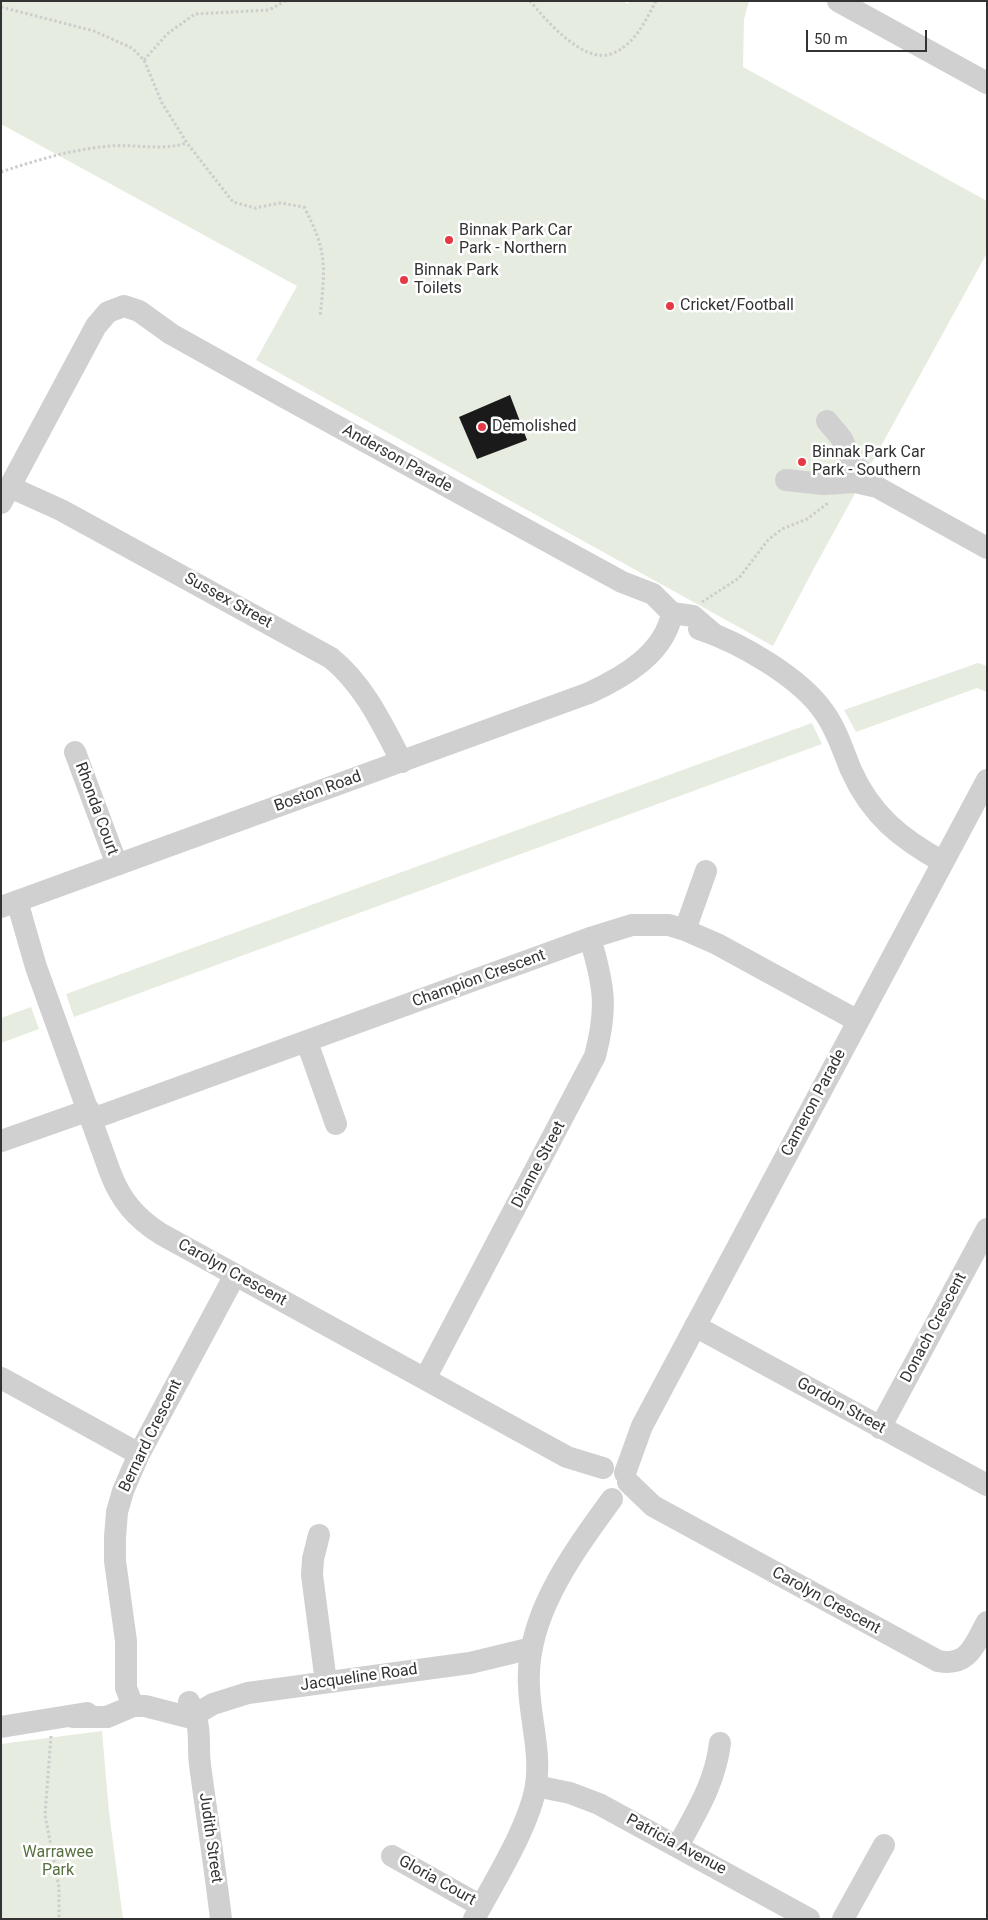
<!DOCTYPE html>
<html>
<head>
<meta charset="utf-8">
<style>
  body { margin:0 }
  #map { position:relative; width:988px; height:1920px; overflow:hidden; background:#fff; font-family:Roboto,sans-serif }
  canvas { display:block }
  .frame { position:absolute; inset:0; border:2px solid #333; pointer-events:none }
  .scale { position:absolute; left:806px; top:30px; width:121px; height:22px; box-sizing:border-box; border:2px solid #333; border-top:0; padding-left:6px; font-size:15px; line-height:18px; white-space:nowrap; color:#333; -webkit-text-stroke:4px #fff; paint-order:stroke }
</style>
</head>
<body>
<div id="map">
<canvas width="988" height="1920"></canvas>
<div class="frame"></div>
<div class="scale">50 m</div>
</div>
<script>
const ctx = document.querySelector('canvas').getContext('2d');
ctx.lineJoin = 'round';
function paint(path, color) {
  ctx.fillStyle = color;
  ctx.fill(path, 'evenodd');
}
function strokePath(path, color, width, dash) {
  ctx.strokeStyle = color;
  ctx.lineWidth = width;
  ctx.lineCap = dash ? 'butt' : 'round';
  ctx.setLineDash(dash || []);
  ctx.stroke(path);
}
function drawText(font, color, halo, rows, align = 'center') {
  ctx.font = font + ' Roboto,sans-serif';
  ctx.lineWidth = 5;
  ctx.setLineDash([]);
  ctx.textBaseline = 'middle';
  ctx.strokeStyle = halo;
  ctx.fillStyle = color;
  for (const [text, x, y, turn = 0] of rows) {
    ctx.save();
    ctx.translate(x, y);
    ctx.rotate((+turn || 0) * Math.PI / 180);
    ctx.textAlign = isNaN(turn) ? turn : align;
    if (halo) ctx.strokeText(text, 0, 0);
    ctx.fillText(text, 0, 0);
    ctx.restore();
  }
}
paint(new Path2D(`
  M1,1H623L628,4L629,1H749L744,19L743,67L987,201V253L813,570L773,646L256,360L297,286L1,124Z
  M978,663L987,666V692L977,688L856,732L844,710Z
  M812,723L822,744L74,1017L66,994Z
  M31,1007L39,1029L1,1043V1018Z
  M102,1731L109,1812L123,1919H1V1744Z`), '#e6ecdf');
paint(new Path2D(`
  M510,395L527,440L477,459L459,417Z`), '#1a1a1a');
strokePath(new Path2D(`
  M530,1C545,19 583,64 611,54C634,46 646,20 656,1
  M1,7L94,31L132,48L144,60L162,103L187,143L233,202L255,208L280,203L304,207C328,252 325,268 320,317
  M144,60L167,34L195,14L269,10L285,1
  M1,172C37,160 73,149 110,146C137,144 162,151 187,143
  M702,602L739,578L768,540L782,529L807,519L828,503
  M51,1736L45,1815L59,1887V1919`), '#cdcdcd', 3, [2.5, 2.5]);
strokePath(new Path2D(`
  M838,1L987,83
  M827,421L842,439L853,463L877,487L987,548
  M786,480L824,484L855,482L877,487
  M10,487L61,510L331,658C365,686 382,724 402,762
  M1,503L96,326L108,312L124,306L139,311L171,334L282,396L622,582L653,594L672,613L693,616L714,634
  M699,629C739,642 800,677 824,712C837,730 843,751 851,770C871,815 901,839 943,862
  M75,752L117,865
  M17,901L36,967L110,1172C121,1201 136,1218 161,1234L567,1457L603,1468
  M1,907L589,693C624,677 665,653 672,613
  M685,930L706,871
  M307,1042L336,1124
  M92,1119L590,938L632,925H669L685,930L717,944L858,1021
  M1,1141L89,1110
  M695,1326L987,1485
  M1,1378L139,1454
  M425,1379L595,1056C608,1008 604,985 590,938
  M880,1428L987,1229
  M625,1473L642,1426L987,780
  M628,1482L653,1506L938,1661C969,1667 974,1645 987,1622
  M319,1535L313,1559L312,1575L326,1682
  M189,1702C203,1726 197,1740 200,1765C207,1817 215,1868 221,1919
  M133,1706L126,1688V1641L115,1561V1537L117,1512L123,1491L139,1454L235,1275
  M73,1717H107L133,1706H145L188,1717L196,1714L213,1704L248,1693L470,1663L532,1648
  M1,1727L87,1713
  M536,1786L570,1793L599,1804L809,1919
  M678,1846C697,1811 715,1783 720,1743
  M392,1856L481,1906
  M474,1919C494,1882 530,1825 536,1785C541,1752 530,1719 529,1686C525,1616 573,1553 612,1499
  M843,1919L884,1845`), '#d0d0d0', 22);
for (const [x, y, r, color] of [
  [449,240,5,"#e63946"],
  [404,280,5,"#e63946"],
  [670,306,5,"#e63946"],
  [482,427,5,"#e63946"],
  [802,462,5,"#e63946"]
]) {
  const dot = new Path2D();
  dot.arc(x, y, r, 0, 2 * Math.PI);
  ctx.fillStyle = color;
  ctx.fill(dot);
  strokePath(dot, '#fff', 2);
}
drawText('16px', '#333', '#fff', [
  ["Binnak Park Car",459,231],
  ["Park - Northern",459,249],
  ["Binnak Park",414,271],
  ["Toilets",414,289],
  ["Cricket/Football",680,306],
  ["Demolished",492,427],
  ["Binnak Park Car",812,453],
  ["Park - Southern",812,471]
], 'left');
drawText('16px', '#333', '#fff', [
  ["Anderson Parade",397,459,29],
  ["Sussex Street",228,601,29],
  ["Boston Road",318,792,-20],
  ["Rhonda Court",96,809,70],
  ["Champion Crescent",479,979,-20],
  ["Cameron Parade",814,1103,-62],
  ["Dianne Street",539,1165,-62],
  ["Carolyn Crescent",232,1273,29],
  ["Donach Crescent",934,1328,-62],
  ["Gordon Street",841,1406,29],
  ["Bernard Crescent",151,1436,-64],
  ["Carolyn Crescent",826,1601,29],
  ["Jacqueline Road",359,1678,-8],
  ["Judith Street",210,1838,82],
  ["Patricia Avenue",676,1845,28],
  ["Gloria Court",437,1881,29]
]);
drawText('16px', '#56703f', '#fff', [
  ["Warrawee",58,1853],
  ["Park",58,1871]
]);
</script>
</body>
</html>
